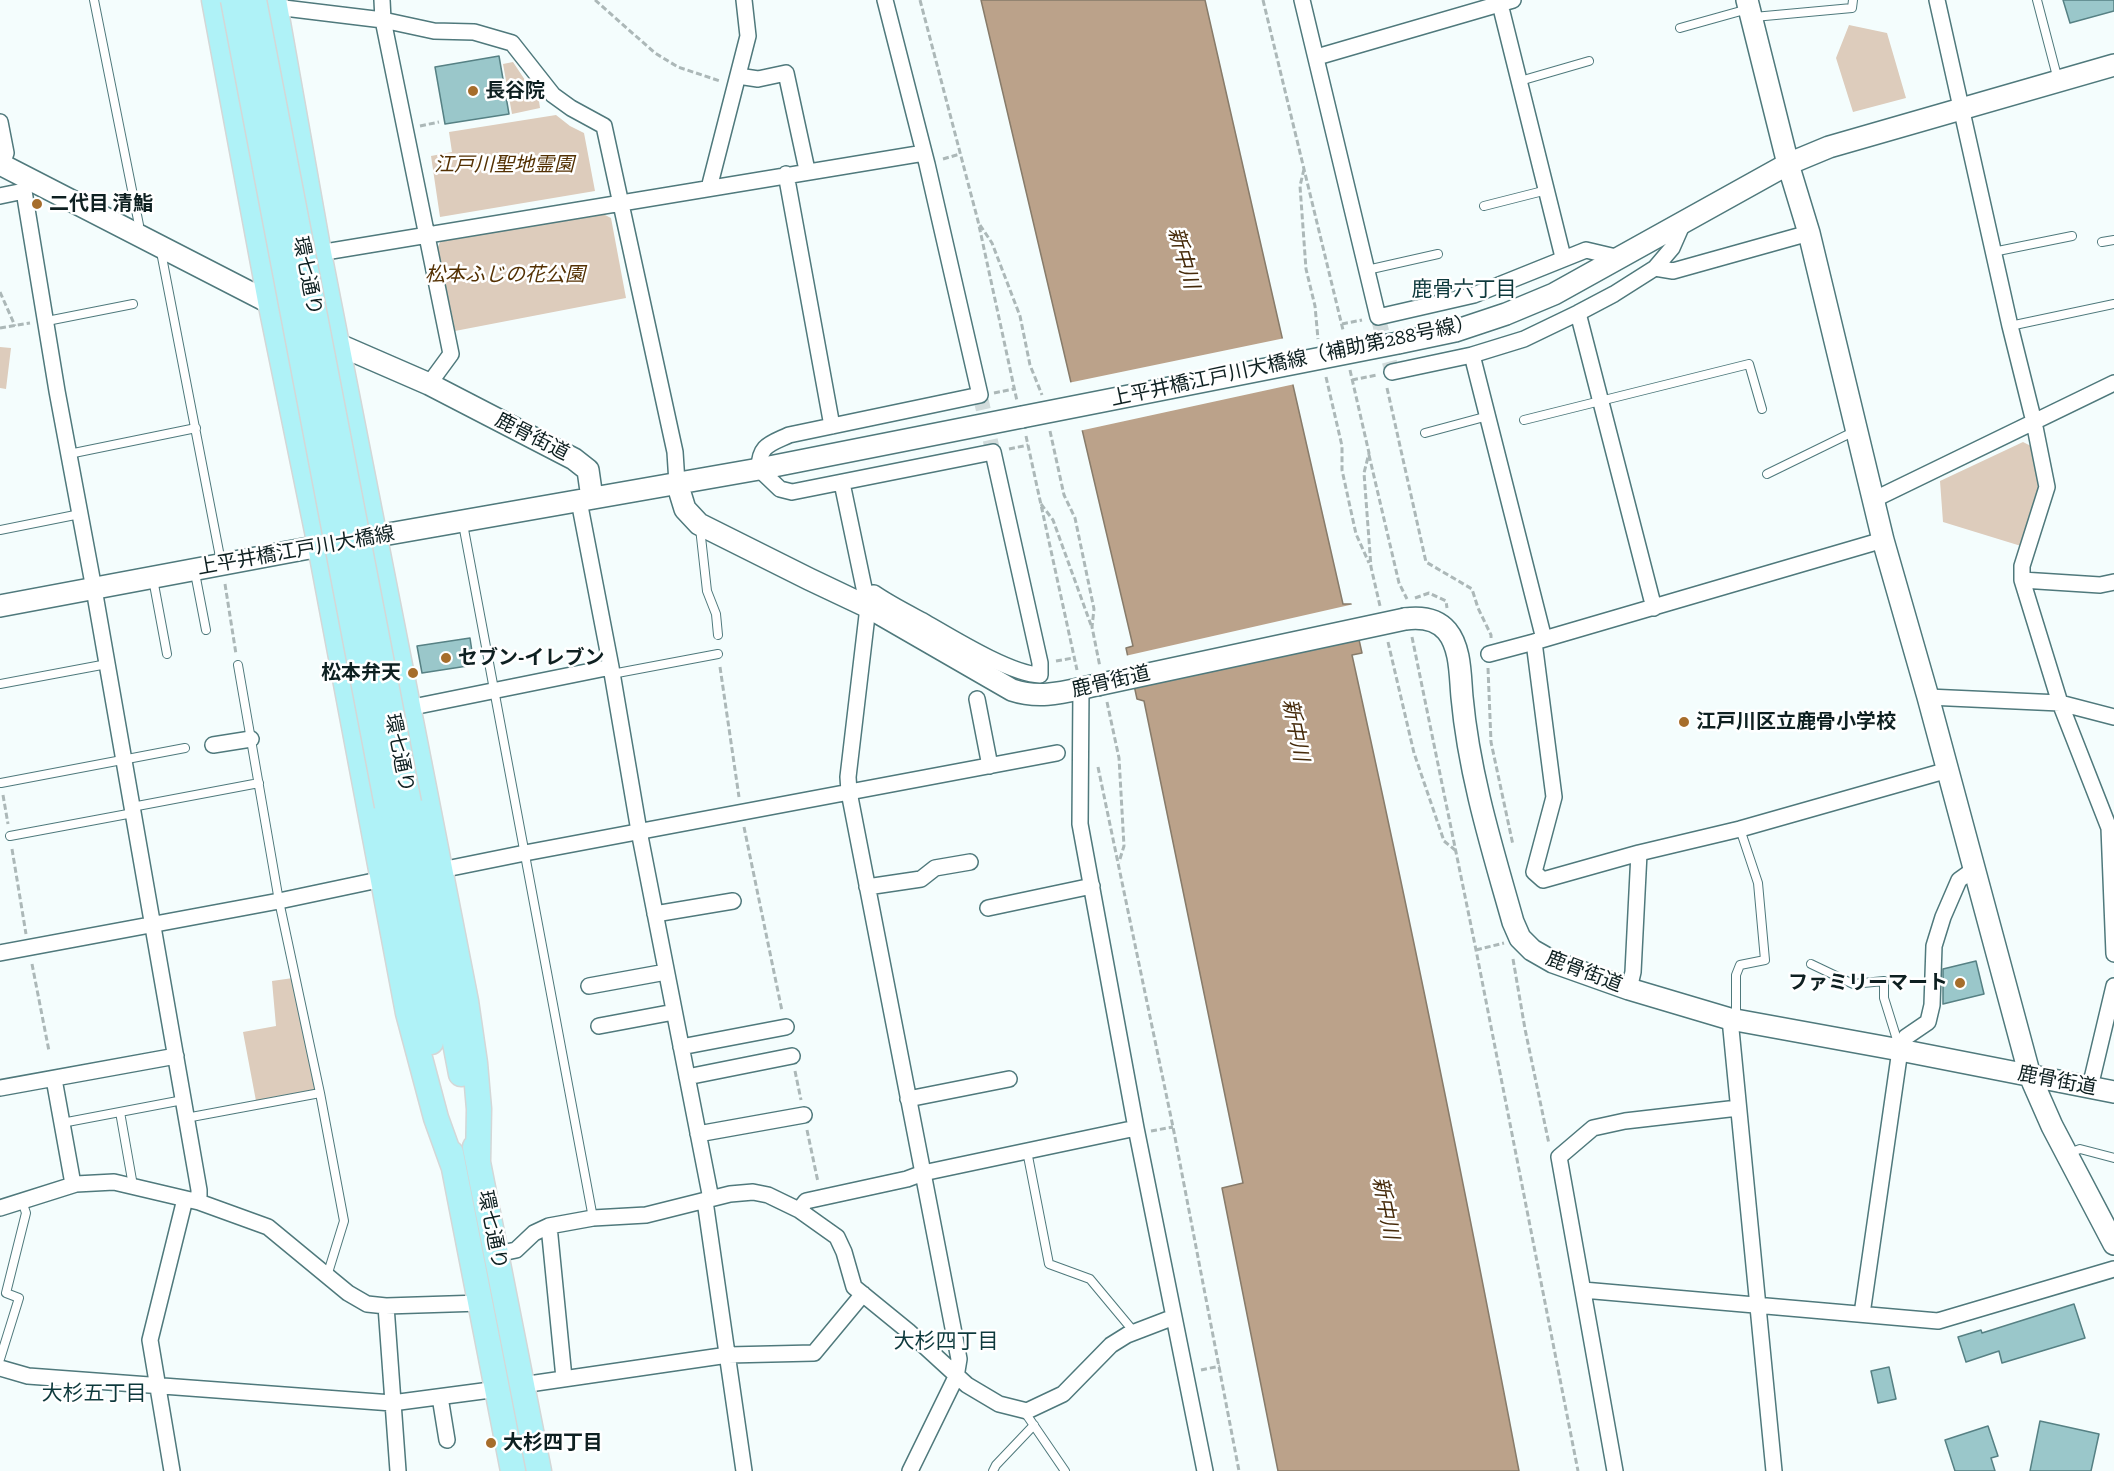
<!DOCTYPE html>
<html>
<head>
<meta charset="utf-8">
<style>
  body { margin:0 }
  canvas { display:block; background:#f4fdfd }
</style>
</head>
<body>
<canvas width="2114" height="1471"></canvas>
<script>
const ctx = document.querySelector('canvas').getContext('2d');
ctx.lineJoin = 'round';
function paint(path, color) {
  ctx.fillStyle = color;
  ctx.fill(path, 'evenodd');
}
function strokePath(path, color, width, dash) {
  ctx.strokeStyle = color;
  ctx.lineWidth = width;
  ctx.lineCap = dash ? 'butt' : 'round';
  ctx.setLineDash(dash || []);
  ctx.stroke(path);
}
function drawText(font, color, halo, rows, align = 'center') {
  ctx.font = font + ' "Zilla Slab","Noto Sans JP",serif';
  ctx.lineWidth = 5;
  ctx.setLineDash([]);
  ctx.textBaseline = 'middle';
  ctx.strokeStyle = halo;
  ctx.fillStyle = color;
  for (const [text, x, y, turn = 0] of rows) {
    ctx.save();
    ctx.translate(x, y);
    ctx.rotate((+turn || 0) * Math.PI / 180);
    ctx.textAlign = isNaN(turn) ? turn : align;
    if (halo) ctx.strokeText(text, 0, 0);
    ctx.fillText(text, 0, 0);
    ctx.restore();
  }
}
paint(new Path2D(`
  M1849,25L1887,33L1906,98L1853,112L1836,58Z
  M513,62L539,101L540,108L512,114L503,64Z
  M556,115L570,126L584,133L595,191L440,217L431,156L452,152L449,132Z
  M603,214L611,218L626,298L455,331L437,249L441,240Z
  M0,347L11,348L6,389L0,388Z
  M2023,442L2031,446L2040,486L2021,546L1943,522L1940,481Z
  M293,978L317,1089L256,1101L243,1032L276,1026L272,981Z`), '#ddccbc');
const water = new Path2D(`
  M981,0H1205L1343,604H1351L1362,653L1352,655C1412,926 1467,1198 1519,1471H1278L1222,1188L1243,1183L1144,701L1137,699L1126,648L1133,646Z`);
paint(water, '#bba28a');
strokePath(water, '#877b6a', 1.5);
paint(new Path2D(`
  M1285,338L1295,384L1079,431L1068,383Z
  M1354,604L1361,636L1132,687L1125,656Z`), '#f4fdfd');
const building = new Path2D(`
  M2063,0H2114V11L2070,23Z
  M499,56L509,114L445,124L435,67Z
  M470,638L474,665L422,673L417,646Z
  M1976,961L1984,994L1943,1004V969Z
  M2074,1304L2085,1338L2002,1363L1999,1351L1966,1362L1958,1337L1981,1330L1982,1333Z
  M1889,1367L1896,1399L1878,1403L1871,1371Z
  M2040,1421L2099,1434L2091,1471H2030Z
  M1988,1426L1998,1456L1991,1458L1995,1471H1955L1945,1440Z`);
paint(building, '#9ac7ca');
strokePath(building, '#568184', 1.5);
strokePath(new Path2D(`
  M1378,317L1392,372
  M980,395L993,452`), '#d2dcdc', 15, [15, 8]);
const lane = new Path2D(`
  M94,0L139,225L136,234
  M2037,0L2058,80
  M1754,17L1852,8L1853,0
  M1680,28L1748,9
  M1520,81L1589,61
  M1484,206L1547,190
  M2102,242L2114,240
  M165,251L162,257L221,562
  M1993,252L2072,236
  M1367,270L1438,254
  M47,321L133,304
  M2010,326L2114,304
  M1524,420L1749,364L1762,409
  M1425,433L1488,416
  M69,454L196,428
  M1767,474L1855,431
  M463,524L593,1218
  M700,528L707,591L716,614L718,635
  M0,530L80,514
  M195,573L206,630
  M153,579L167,654
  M238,665L279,901L320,1093L344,1221L327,1276
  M612,674L718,654
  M0,684L107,664
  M1,783L185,748
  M132,807L259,783
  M10,836L133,813
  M1811,964L1853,984L1884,981V998L1899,1046
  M1736,1019V975L1740,965L1765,960L1758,883L1740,829
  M120,1112L132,1180L131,1187
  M186,1118L320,1093
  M62,1123L183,1100
  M1027,1151L1049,1264L1090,1279L1130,1327L1132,1333
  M2069,1153L2080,1149L2114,1158
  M0,1359L19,1298L6,1293L26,1213L22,1201
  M1024,1411L1065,1471
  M993,1471L996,1465L1034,1425`);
const street = new Path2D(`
  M382,0L383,20L451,354L429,384
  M1302,0L1378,317L1474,295L1586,250L1620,258
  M1499,0L1563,257
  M1937,0L2010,326L2034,422L2047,487L2022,566V580L2060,703L2109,828L2114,954
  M268,6L383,20L434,31L474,32L512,43L553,95L571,108L604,126L675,452L677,483
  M1317,57L1513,0
  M738,76L758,79L786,73L807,170
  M0,122L6,153L2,165
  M786,174L832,426
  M29,180L24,191L57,391L94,589L199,1190V1202
  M709,188L748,36L744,0
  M0,196L24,191
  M319,253L924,153
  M1655,268L1673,271L1809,233
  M1578,313L1654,608
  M1472,355L1544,639
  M1392,372L1472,355L1524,339L1578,313L1614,294L1655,268L1672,248L1683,223
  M1873,500L2114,383
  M579,501L611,667L639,831L711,1199
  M1883,540L1534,642L1554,797L1534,872L1543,880L1639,853L1740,829L1948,770
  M2022,580L2100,585L2114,582
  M865,594L874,593C890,604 906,612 923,621C951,637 1010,674 1040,675V663L993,452L792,492L780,489L759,469C759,445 770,444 789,435L980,395L927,164L885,0
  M1489,654L1534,642
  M1081,688L1080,824L1136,1128L1205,1471
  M1928,697L2060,703L2114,717
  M977,699L990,766
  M408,708L611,667
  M213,745L251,739
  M441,870L525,853L1057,753
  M867,887L921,879L935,868L970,862
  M988,908L1092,886
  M655,914L733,901
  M0,953L279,901L383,879
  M589,986L666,972
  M1629,989L1633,972L1639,853
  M1730,1019L1774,1471
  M599,1026L674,1012
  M681,1047L786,1027
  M687,1077L792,1056
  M54,1079L73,1184
  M2090,1087L2114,986
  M0,1088L176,1056
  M908,1099L1009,1079
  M698,1134L804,1115
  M705,1201L744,1471
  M0,1208L76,1184L114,1182L199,1202L268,1227L348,1293L367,1304L386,1306L481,1303
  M799,1210L806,1201L907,1179L923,1173L849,792L848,777L868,607L842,483
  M549,1226L564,1378
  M497,1254L516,1250L534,1233L549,1226L593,1218L646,1215L730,1194L753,1192L768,1195L799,1210L837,1237L844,1252L854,1287L908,1331L967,1385L999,1404L1027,1411L1063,1394L1111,1345L1127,1335L1174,1317
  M1583,1290L1938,1321L2114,1269
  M386,1306L398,1471
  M1862,1314L1900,1050L1906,1037L1928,1022L1932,1005L1934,946L1943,917L1959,880L1973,870
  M0,1368L28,1376L392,1403L498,1389
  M522,1385L728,1355L814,1353L863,1294
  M440,1397L447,1440
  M172,1471L150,1340L185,1199
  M910,1471L956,1377L959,1359L923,1173L1136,1128
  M1615,1471L1559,1157L1593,1128L1625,1121L1738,1108`);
const secondary = new Path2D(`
  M1747,0L1788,164L1809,233L1883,540L1928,697L2030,1076L2052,1126L2114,1244
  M0,164L282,309
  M326,337L337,344L429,384L574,459L588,470L592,498
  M1398,343L1455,331L1506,314L1554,294L1788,164L1829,147L2114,65
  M677,483L685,509L699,524L809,579L868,607L1012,690C1042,700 1067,691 1097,685
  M0,606L320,546L759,469L1022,417
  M1405,619C1420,617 1436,618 1447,631C1461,648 1460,676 1462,697C1469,774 1492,848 1513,922L1520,938L1532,950L1553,962L1629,989L1730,1019L1900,1050L2114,1092`);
const primary = new Path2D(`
  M214,0L270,301L320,546L408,1013L436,1118L454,1168
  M274,0L319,253L466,1001L475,1063L479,1109L478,1161
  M409,803L461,1074
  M387,806L431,1042
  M475,1147L539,1471
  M451,1153L513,1471`);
strokePath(lane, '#4f797c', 10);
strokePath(street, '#4f797c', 18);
strokePath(secondary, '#4f797c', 24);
strokePath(primary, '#d4d7d7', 27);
strokePath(new Path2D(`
  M595,0L655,53L678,67L720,81
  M920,0L978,221L1017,401
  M1263,0L1343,330
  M420,126L439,122
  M943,159L960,154
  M1304,169L1300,186L1306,269L1315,306L1318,339
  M980,225L992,243L1020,316L1030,365L1042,395
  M0,292L15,326
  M1342,324L1362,320
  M0,328L30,323
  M1350,370L1369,453L1364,473L1371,567L1380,606
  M1326,377L1342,446V470L1356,534L1369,563
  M1352,380L1377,375
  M1387,388L1426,562L1472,589L1478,608L1491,635V638
  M994,393L1014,389
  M1050,431L1064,495L1075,518L1094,609L1092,627L1100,667
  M1026,436L1077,670
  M1009,449L1028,445
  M1369,455L1399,583L1407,599
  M1041,504L1053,520L1091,625
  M225,584L236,654
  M1415,598L1429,593L1446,601L1447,608
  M1412,637L1476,950L1578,1471
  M1388,642L1414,753L1444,841L1455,850
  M1056,661L1073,658
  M720,667L739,797
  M1488,668L1491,742L1513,845
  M1107,702L1119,758L1124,846L1119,862
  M1098,767L1173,1127L1239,1471
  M3,795L8,824
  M744,827L782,1011
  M12,849L26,934
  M1476,950L1504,943
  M1513,959L1525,1029L1549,1144
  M32,964L49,1051
  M795,1071L801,1100
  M807,1130L818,1182
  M1151,1131L1173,1127
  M1201,1370L1220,1366`), '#acb8b8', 3, [6, 3]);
strokePath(lane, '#fff', 8);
strokePath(street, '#fff', 15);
strokePath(secondary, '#fff', 21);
strokePath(primary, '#aff2f7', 24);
const secondaryBridge = new Path2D(`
  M1022,417L1398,343
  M1097,685L1405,619`);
const primaryBridge = new Path2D(`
  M233,0L387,806
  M254,0L409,803`);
strokePath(secondaryBridge, '#4f797c', 24, []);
strokePath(primaryBridge, '#d4d7d7', 27, []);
strokePath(secondaryBridge, '#fff', 21);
strokePath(primaryBridge, '#aff2f7', 24);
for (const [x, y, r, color] of [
  [473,91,6,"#a66d2b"],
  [37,204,6,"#a66d2b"],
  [446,658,6,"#a66d2b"],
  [413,673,6,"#a66d2b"],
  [1684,722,6,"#a66d2b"],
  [1960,983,6,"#a66d2b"],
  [491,1443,6,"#a66d2b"]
]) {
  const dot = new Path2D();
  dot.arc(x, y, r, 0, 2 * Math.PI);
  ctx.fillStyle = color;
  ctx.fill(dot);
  strokePath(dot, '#fff', 2);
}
drawText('bold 20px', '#0e2021', '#fff', [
  ["長谷院",485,91],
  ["二代目 清鮨",49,204],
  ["セブン-イレブン",458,658],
  ["松本弁天",401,673,"right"],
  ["江戸川区立鹿骨小学校",1696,722],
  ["ファミリーマート",1948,983,"right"],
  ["大杉四丁目",503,1443]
], 'left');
drawText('italic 20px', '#543103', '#fff', [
  ["江戸川聖地霊園",504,165],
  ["松本ふじの花公園",505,275]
]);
drawText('20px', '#0e2021', '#fff', [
  ["環七通り",307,276,79],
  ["上平井橋江戸川大橋線（補助第288号線）",1293,361,-12],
  ["鹿骨街道",532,437,27],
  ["上平井橋江戸川大橋線",296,551,-10],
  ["鹿骨街道",1111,682,-13],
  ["環七通り",399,753,79],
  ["鹿骨街道",1584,972,21],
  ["鹿骨街道",2057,1081,11],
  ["環七通り",492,1230,79]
]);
drawText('italic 21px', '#452a0a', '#fff', [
  ["新中川",1183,258,74],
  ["新中川",1295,730,79],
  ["新中川",1385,1208,79]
]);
drawText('21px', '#0d393c', '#fff', [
  ["鹿骨六丁目",1464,290],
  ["大杉四丁目",946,1342],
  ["大杉五丁目",94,1394]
]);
</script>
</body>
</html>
